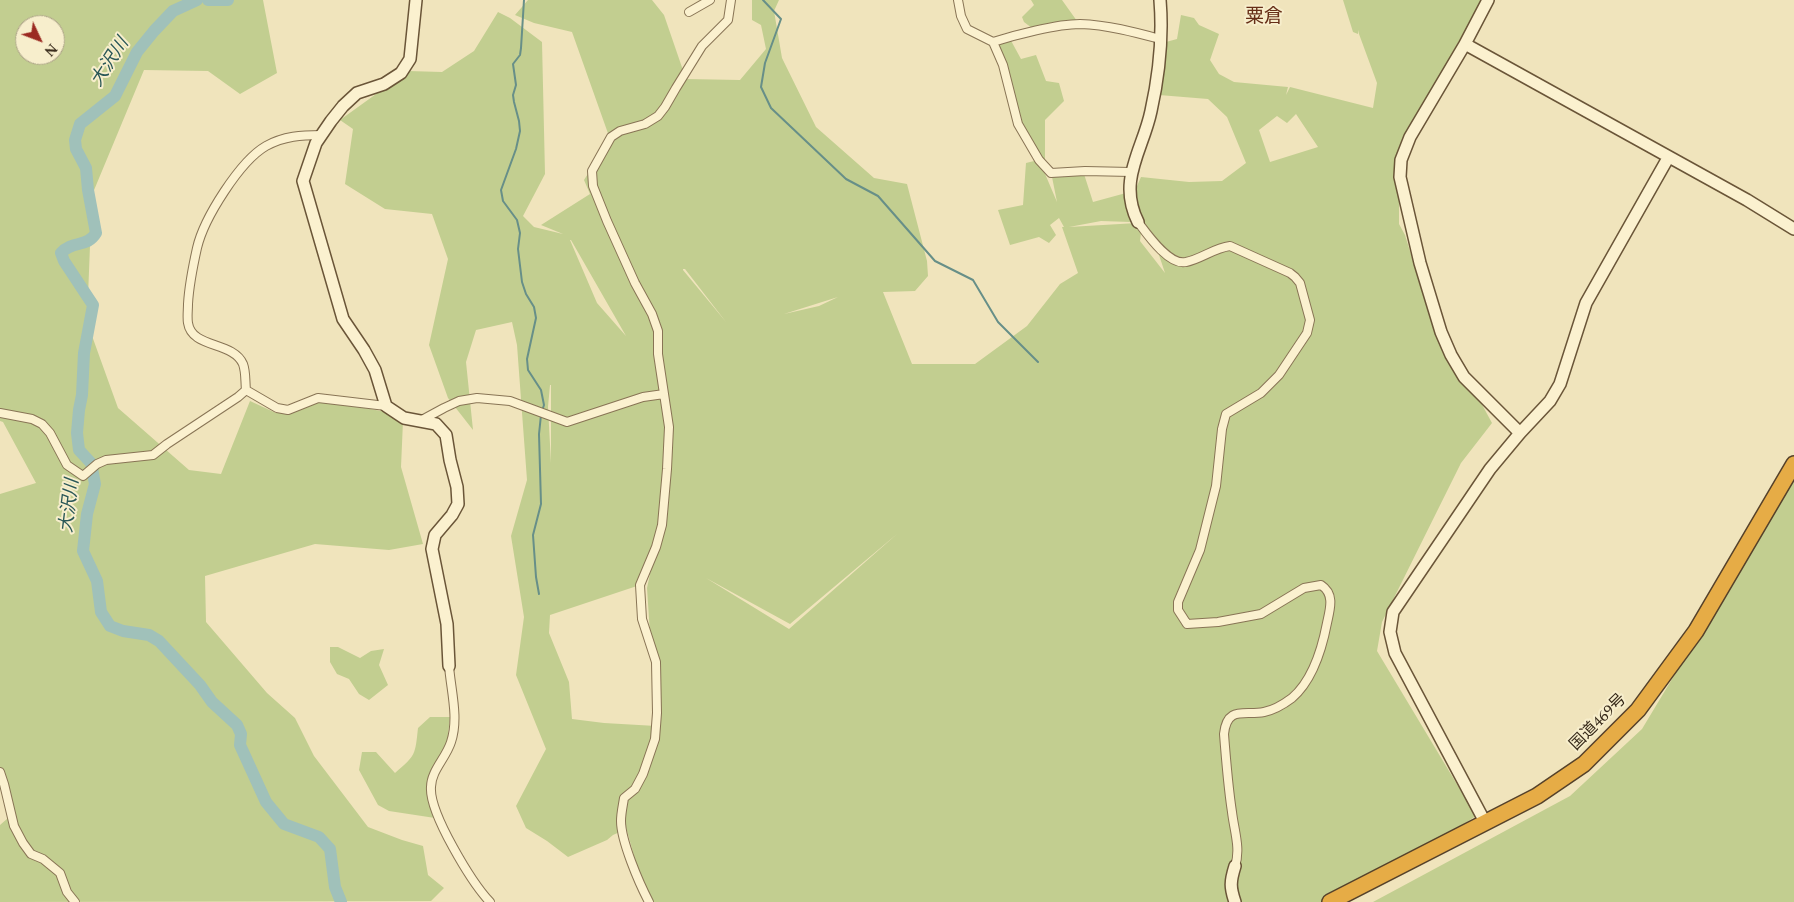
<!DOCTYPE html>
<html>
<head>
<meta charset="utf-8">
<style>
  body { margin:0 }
  #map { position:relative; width:1794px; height:902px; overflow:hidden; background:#f0e4bc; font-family:Spectral,serif }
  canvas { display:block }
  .north { position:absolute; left:15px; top:15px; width:50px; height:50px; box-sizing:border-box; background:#f7eecc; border:1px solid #aaa085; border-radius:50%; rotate:133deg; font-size:14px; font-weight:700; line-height:20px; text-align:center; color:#372a1a }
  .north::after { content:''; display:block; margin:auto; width:18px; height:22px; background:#9b2a21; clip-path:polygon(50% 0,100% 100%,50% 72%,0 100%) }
</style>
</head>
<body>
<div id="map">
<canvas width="1794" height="902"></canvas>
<div class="north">N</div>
</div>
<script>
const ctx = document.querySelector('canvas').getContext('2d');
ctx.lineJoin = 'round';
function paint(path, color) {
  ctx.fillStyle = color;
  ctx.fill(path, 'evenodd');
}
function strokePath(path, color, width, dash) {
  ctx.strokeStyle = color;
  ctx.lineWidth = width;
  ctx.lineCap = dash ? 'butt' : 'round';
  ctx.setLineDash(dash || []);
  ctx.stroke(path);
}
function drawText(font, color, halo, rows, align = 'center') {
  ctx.font = font + ' Spectral,"Noto Sans JP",serif';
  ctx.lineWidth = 4;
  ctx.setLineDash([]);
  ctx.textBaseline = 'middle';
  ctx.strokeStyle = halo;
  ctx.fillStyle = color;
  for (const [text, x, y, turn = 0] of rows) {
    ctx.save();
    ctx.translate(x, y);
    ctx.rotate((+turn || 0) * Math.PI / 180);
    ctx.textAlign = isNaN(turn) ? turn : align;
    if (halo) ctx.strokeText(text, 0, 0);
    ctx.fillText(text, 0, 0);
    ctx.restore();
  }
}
paint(new Path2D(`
  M0,0H263L277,73L240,94L208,71L144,70L92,195L87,322L118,408L189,470L221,474L250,401L276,413L316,399L381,411L403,421L401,467L423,544L389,550L315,544L205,576L206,622L267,693L295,718L314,756L368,827L402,840L423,846L428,875L444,888L431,901L0,902V825L15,812L0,770V494L36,483L3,422L0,421ZM25,25H55V55H25Z
  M528,0H652L664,15L686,79L740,80L766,49L761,25L752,20V0H779L774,11L782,58L816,127L874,178L907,184L927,261L928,276L915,291L883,292L912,364H975L1027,326L1060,284L1078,273L1062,227H1064L1059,218L1050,225L1056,235L1049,243L1039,237L1010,245L998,210L1023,205L1026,163L1038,160L1021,129L994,43L1009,37L1021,59L1036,55L1046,81L1059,83L1064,101L1045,120V167L1040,162L1057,202L1051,172L1084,174L1093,202L1126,193L1131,222L1101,221L1069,227L1137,223L1141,233L1140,241L1165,273L1153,237L1141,218L1134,193L1141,177L1189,182L1222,181L1246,163L1227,117L1208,99L1159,95L1166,42L1177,39L1181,15L1194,18L1199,25L1219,34L1210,60L1219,74L1234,82L1288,87L1286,95L1290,87L1373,108L1377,83L1359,34V30L1358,34L1353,32L1343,0H1482L1399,148V224L1405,235L1425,300L1492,423L1461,463L1382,622L1377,651L1476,816L1400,865L1330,902H647L620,806L622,831L613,835L607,840L568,857L547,841L526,828L516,806L546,749L516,675L524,617L511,536L527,480L517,345L512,322L476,330L466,362L473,430L448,398L429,345L448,259L432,214L385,209L345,184L353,129L340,120L408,71L442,72L474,51L498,12L510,18L542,42L545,174L523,216L534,227L563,234L541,225L590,194L584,180L610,139L572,32L534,23L515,15ZM1296,114L1318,147L1270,162L1259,130L1277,116L1287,123ZM570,240H571L626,336L597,303ZM683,269H685L726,322L683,270ZM838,297L819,306L784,314ZM550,385H551V463L548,407ZM897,534L789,629L706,578L790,624ZM656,546L647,588L656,726L604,723L572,719L569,682L549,633L550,615L640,585Z
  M1031,0H1062L1077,21L1036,31L1024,22L1022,17L1034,5Z
  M1794,476V902H1373L1570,796L1642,729Z
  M330,647H338L360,658L371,651L384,649L379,665L388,685L369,700L359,694L349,679L337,674L330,662Z
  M430,717H450L447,744L432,778L435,818L389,811L378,805L359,770L362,752H376L395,773C416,755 415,755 418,728Z`), '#c2ce90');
strokePath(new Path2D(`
  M524,0L521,48L520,55L513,64L516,85L513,95L514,102L519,121L520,131L516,149L501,190L503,201L517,220L520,233L518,249L522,282L526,294L534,307L536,318L527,359L528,370L541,390L544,405L542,411
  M763,0L781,19L765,63L761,87L771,108L846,179L878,196L935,261L973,280L998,322L1038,362
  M539,594L536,577L533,535L541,504L539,434L541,415`), '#678f88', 2);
strokePath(new Path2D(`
  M197,0L173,11L154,31L137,52L115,96L80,124L75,140L76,149L86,168L88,190L96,233C87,248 73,240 61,253L64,261L93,305L84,353L82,395L79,410L77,433L79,450L91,463L95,484L87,514L83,551L97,581L101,612L110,626L123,631L149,635L159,641L200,685L212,702L237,725L241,734L240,745L266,802L284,824L319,837L330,849L335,887L341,902
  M208,0H228`), '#a0c1ba', 12);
const street = new Path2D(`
  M958,0L961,16L967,29L993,42L1003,65L1018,124L1039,160L1051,173L1085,171L1131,172
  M689,12L710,0
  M993,42C1015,35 1057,24 1080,24C1108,25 1134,32 1160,39
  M1138,222C1147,234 1169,266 1186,262C1201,259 1214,248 1230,246L1290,273L1295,277L1300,283L1310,320L1307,333L1279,375L1261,393L1226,414L1222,429L1216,486L1200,550L1178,602V610L1187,624L1218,622L1261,614L1304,588L1321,585C1335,594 1330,609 1327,623C1322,649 1313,680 1292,698C1284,704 1274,710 1264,712C1245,716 1227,705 1224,734C1226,760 1228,786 1232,812C1234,830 1241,849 1235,866
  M246,390L277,408L288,410L318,398L386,406
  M0,413L32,419L42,424L50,433L67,465L83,476L97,464L106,460L153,455L167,444L238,397L246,390C245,381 246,372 243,364C233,341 192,349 188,323C187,317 188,310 188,304C189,286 193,266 197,248C204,218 240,161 266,146C284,136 302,135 321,135
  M420,421L444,408L459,401L477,398L510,401L567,422L643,397L664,394
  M449,666C451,691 459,718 451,742C446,758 431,771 431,787C429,813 472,883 490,902
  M0,772L4,784L14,826L23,843L31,854L43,859L60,873L67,892L75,902
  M649,902C639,883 621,841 621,821C621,813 623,805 624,798L635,789L643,774L655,739L657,713L656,662L642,619L640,585L656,547L662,525L667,469L669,427L658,354V331L652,314L635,283L607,221L593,186L592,171L611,137L620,131L645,124L658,116L665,107L676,88L702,46L728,20L731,0`);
const secondary = new Path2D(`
  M416,0L410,59L401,73L384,84L357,93L343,106L331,121L316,143L303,181L343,319L364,350L375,370L386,406L404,418L436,424L446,435L450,460L457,487L458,504L452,515L435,535L432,549L447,624L449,666
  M1488,0L1465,44L1410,137L1401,160L1400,177L1420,263L1441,332L1451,355L1464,377L1520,433
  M1465,44L1747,200L1794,229
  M1138,222C1117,180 1143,150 1151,111C1159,75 1163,36 1160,0
  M1485,822L1395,653L1390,632L1393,612L1490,469L1520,433L1550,401L1560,384L1586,303L1668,158
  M1235,902C1230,887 1230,882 1235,866`);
const highway = new Path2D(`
  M1330,902L1537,796L1584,764L1638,710L1696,631L1794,464`);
strokePath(street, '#887455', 10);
strokePath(secondary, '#6a5538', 14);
strokePath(highway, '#55412a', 18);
strokePath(street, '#fbf1cf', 8);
strokePath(secondary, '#fbf1cf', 11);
strokePath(highway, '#e6ac46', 15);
drawText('16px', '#372a1a', '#f7eecc', [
  ["国道469号",1599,723,-45]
]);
drawText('italic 18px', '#295757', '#f7eecc', [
  ["大沢川",111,63,-57],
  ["大沢川",71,506,-83]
]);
drawText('19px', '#662e17', '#f7eecc', [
  ["粟倉",1264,18]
]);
</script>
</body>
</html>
